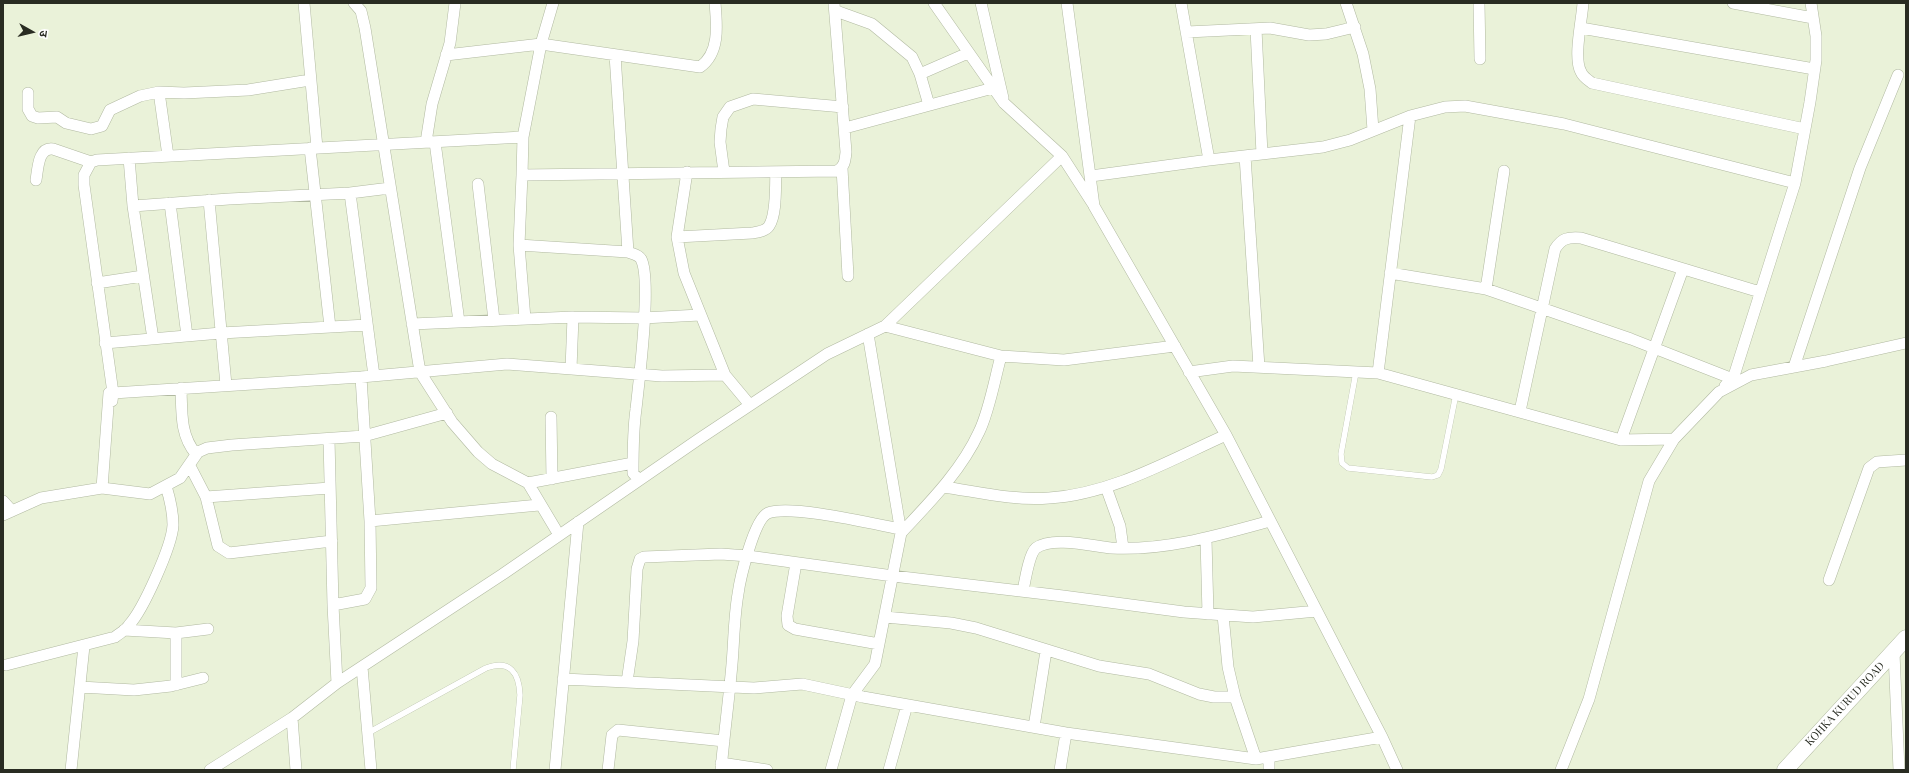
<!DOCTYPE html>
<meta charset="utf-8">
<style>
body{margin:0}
#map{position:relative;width:1909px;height:773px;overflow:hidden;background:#eaf2d9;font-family:"Playfair Display","Noto Sans Devanagari",serif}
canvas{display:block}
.frame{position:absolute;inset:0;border:4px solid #292c22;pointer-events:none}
.north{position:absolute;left:12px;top:12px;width:40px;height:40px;-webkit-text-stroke:3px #fff;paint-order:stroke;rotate:98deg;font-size:11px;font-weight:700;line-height:16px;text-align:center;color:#292c22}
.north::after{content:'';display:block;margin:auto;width:14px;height:18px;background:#292c22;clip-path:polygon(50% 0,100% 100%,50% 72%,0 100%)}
</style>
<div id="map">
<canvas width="1909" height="773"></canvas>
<div class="frame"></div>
<div class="north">उ</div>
</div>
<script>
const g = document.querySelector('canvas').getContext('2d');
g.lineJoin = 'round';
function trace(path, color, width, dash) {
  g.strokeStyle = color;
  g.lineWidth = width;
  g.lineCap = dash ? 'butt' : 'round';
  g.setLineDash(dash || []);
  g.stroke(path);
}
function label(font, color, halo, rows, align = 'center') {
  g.font = font + ' "Playfair Display",serif';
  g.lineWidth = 3.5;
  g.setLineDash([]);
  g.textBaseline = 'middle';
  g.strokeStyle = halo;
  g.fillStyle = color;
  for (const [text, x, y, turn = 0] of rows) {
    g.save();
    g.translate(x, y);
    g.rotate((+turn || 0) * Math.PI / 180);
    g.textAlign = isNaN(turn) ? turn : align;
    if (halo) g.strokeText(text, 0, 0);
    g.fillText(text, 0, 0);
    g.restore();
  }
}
const service = new Path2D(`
 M1356,372L1341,454L1342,463L1348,468L1432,477L1438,475L1441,469L1456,394
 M368,733L486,668C510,659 519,673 520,695L513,770`);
const minor = new Path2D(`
 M304,3L317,148
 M354,3L361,11L365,28L420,372L452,422L478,452L492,464L528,483L559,535
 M553,3L541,44L523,137L522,175L837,171C845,166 845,161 846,152L834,3
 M934,3L1004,103L1062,156L1093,204
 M981,3L1003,98
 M1067,3L1094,206L1226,435L1382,737L1397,770
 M1181,3L1209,160
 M1346,3L1363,54L1370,89L1373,130
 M1479,3L1480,59
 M1583,3C1582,20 1573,58 1581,72C1583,77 1588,80 1592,83L1805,129
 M1733,3L1813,18
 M836,11L872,24L912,57L920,74L929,105
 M1581,28L1814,69
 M1256,29L1262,154
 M1187,32L1270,28L1309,35L1326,34L1355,27
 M446,55L541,44L700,67C720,53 717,25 715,3
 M615,55L628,252
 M920,74L968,53
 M159,92L168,156
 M28,93V109L32,116L38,118L57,117L66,123L91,129L102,126L110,110L140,96L159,92L184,93L248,90L310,80
 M845,128L993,88
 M426,142L432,104L450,43L455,3
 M435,142L459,322
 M310,148L330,327
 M1245,156L1259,367
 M129,158L133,206L153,339
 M842,168L848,276
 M687,172L677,237L684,273L725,375L750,405
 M724,172L720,142L721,129L723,117L730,107L753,99L843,107
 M522,175L519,245L525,319
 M1091,176L1209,160L1323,147L1350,140L1410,116L1445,107L1465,106L1564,124L1795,183
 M36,180C38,169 38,147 53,149L91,162
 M478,184L494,320
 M350,193L374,376
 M209,200L226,385
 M170,203L187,336
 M133,206L229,199L350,193L390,188
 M677,237L752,233C758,232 766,231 769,226C777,214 775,186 776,172
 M519,245L628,252C632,254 638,254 641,259C652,279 639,381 636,409C633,430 633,451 633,473L639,480
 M1390,273L1486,289L1631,339L1733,379
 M97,283L143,276
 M1486,289L1504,171
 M412,324L573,317L643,318L700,315
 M885,326L1001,356L1064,360L1175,346
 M105,343L221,333L367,325
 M1794,367L1860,168L1898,75
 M571,369L573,317
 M1189,372L1233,366L1378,373L1621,440L1674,439
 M1378,373L1410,116
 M1725,386L1733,379L1795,183L1810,102L1816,60V36L1811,3
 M181,388C182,413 180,435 196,454
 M113,393L361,377L507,364L662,376L725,375
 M112,401L113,393L84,185V175L91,162L97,160L523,137
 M1520,411L1555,249C1562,238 1568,237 1581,238L1760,292
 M551,417L552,479
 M329,439L333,605L337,683
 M1621,440L1683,269
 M190,466L206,497L218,546L229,553L332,541
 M528,483L633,463
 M944,487C978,492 1015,501 1049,498C1112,494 1170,460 1226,435
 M1106,487L1120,526L1123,548
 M102,488L150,494L180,478L198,452L207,448L232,445L364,436L447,413
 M206,497L330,488
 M3,501L12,511
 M3,515L41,498L102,488L109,393
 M370,521L539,505
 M901,533C930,502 961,471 979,432C989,412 995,378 1001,356
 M1206,539L1208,614
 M796,563L787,616L788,625L795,629L879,644
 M1829,580L1869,468L1877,462L1906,460
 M1023,591C1025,581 1029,554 1036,548C1052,536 1092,546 1111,548C1165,551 1219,535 1270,521
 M333,605L365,599L371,588L370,521L361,377
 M1223,615L1228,667L1235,697L1256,759
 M885,617L951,623L976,628L1099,666L1149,674L1199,694L1214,697H1235
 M124,630L176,633L208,629
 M176,633V685
 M1894,653L1899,770
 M6,665L115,637C120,633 126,630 129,625C143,610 172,546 173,525C173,512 170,499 166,486
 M362,667L371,770
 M563,679L754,688L802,684L863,697L1066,733L1256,759L1382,737
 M627,682L633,641L637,569L640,559L644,557L721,554L748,556L893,576L1063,596L1184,612L1253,617L1317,611
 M80,687L134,690L171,686L203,678
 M292,718L296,770
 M1034,727L1046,651
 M1269,757V770
 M721,763L767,770
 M71,770L84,646
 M210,770L292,718L337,683L503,574L699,439L827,354L885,326L1062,156
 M555,770L578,522
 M608,770L612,735L618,730L724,741
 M721,770C724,735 729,699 732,664C734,641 734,617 738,594C740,579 754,519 768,513C790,504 874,524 900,529
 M831,770L852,695L875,664L901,533L868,334
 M889,770L907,705
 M1060,770L1066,733
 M1561,770L1589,699L1649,481L1674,439L1719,392L1751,375L1826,361L1906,343`);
const secondary = new Path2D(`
 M1785,770L1906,638`);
const streetNames = [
 ["KOHKA KURUD ROAD",1845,704,-47]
];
trace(service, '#b1b9a1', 6);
trace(minor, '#b1b9a1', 12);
trace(secondary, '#b1b9a1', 17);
trace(service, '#fff', 5.5);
trace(minor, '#fff', 11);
trace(secondary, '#fff', 16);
label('11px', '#292c22', '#fff', streetNames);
</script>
